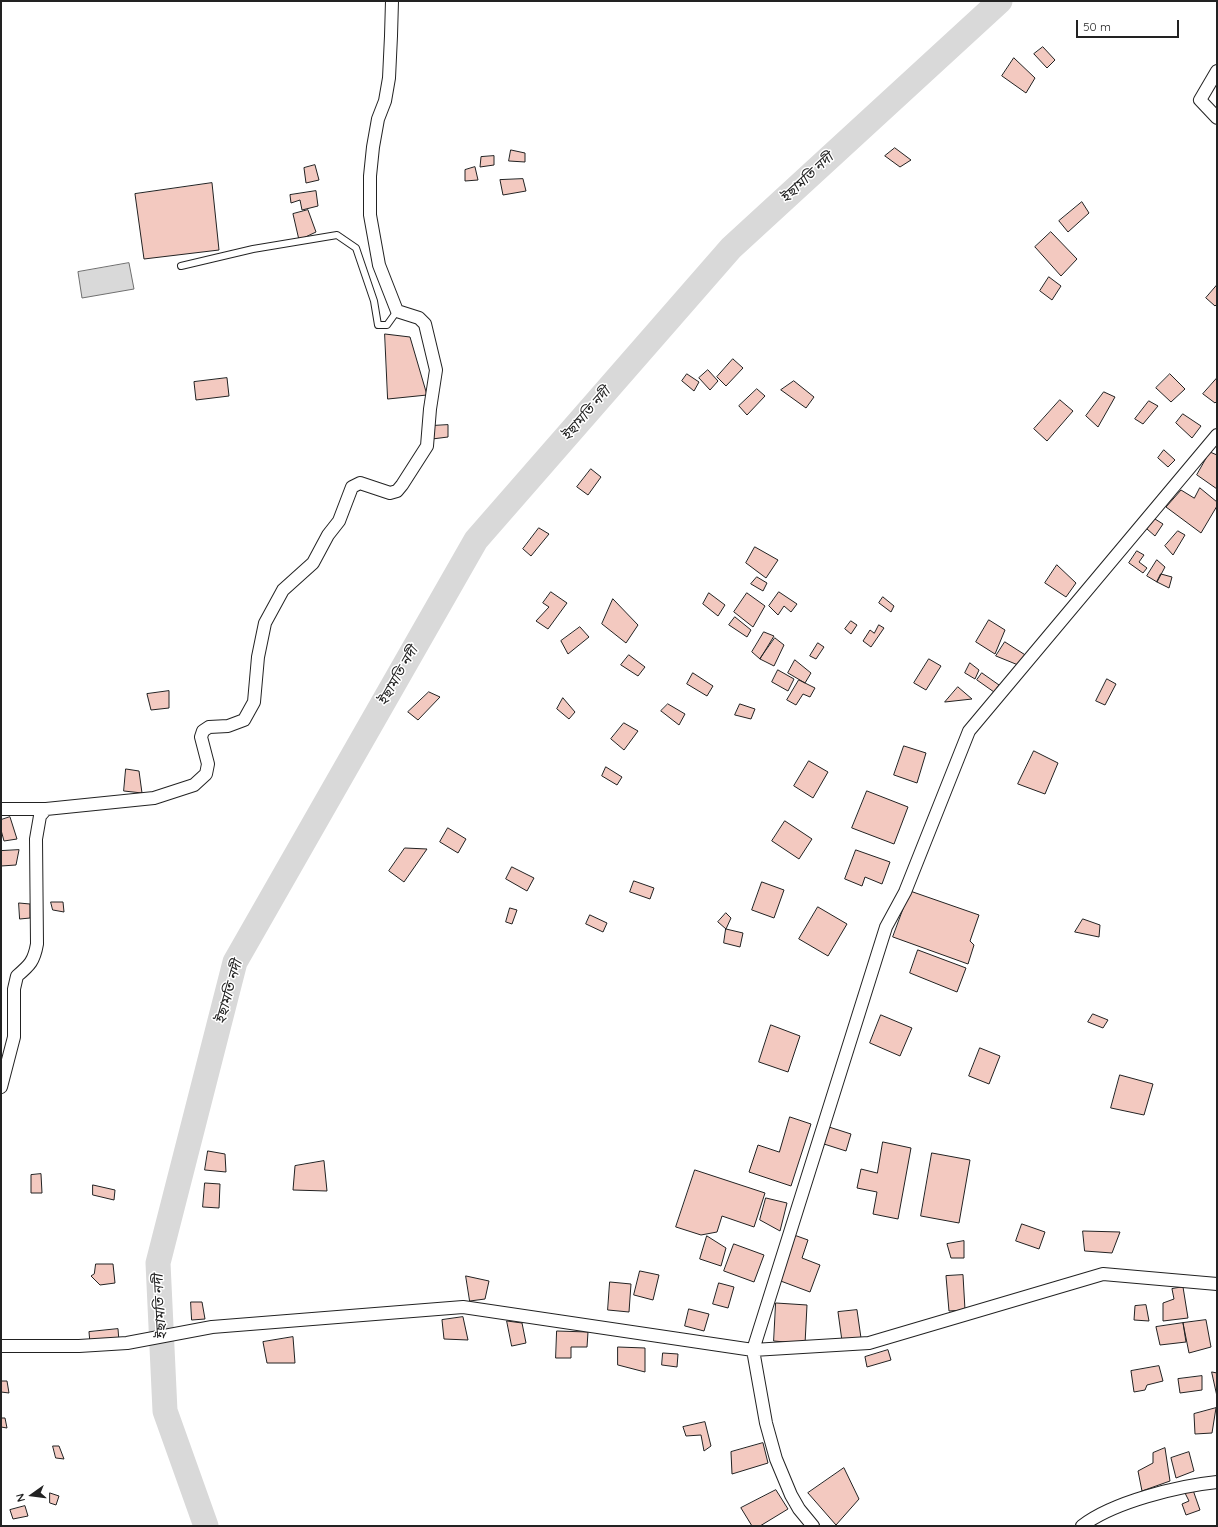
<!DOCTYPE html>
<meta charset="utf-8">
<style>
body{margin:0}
#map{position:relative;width:1218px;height:1527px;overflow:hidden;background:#fff;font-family:Quicksand,sans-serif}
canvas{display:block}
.frame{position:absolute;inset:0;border:2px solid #222;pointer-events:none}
.north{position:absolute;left:12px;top:1475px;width:40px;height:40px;-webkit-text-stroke:3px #fff;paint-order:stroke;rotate:256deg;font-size:11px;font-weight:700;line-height:16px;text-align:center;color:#222}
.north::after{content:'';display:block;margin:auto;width:14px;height:18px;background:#222;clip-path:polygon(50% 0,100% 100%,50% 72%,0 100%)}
.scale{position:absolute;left:1076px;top:20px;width:103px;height:18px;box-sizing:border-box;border:2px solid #222;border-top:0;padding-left:5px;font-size:12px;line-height:14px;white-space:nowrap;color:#222;-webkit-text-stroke:3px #fff;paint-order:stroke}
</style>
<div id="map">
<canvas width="1218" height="1527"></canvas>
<div class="frame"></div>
<div class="north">N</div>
<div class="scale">50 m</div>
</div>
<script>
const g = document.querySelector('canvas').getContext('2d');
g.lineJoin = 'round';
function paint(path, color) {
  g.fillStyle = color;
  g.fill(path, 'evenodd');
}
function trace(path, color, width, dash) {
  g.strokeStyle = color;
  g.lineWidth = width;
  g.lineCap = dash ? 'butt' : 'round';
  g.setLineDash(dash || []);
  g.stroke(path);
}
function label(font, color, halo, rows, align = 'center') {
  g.font = font + ' Quicksand,"Noto Sans Bengali",sans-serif';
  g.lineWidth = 3;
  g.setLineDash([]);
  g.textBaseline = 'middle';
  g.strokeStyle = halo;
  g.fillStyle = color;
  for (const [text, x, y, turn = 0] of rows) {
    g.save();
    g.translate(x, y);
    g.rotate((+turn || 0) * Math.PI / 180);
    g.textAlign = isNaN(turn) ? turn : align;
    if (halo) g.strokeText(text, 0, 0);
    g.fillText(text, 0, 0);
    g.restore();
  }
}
const water = new Path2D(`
 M129,263L134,289L82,298L78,272Z`);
const river = new Path2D(`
 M206,1526L165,1411L158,1263L235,962L476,540L731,248L1000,1`);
const building = new Path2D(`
 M1043,47L1055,60L1047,68L1034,54Z
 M1014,58L1035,78L1026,93L1002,76Z
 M895,148L911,160L900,167L885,156Z
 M511,150L525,153V162L509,161Z
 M494,156V165L480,167L481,157Z
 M315,165L319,180L306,183L304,168Z
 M475,167L478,180L465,181V170Z
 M523,179L526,191L503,195L500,180Z
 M212,183L219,250L144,259L135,194Z
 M316,191L318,206L302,210L300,200L291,203L290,195Z
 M1082,202L1089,213L1068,232L1059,221Z
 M308,210L316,232L299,240L293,214Z
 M1051,232L1077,259L1061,276L1035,247Z
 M1049,277L1061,286L1052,300L1040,291Z
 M1217,285V304L1215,306L1206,298Z
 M385,334L410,337L427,395L388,399Z
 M733,359L743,368L726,386L717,377Z
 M708,370L718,381L710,390L699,378Z
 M687,374L699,382L694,391L682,381Z
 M1170,374L1185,389L1171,402L1156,388Z
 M227,378L229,396L196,400L194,382Z
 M1217,378V401L1215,403L1203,394Z
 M794,381L814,397L806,408L781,390Z
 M757,389L765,396L747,415L739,406Z
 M1104,392L1115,397L1098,427L1086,416Z
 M1060,400L1073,411L1047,441L1034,429Z
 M1149,401L1158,406L1143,424L1135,419Z
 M1183,414L1201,426L1192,438L1176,423Z
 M448,425V437L432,439L431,426Z
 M1164,450L1175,460L1168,467L1158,458Z
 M1210,452L1217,455V489L1197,475Z
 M591,469L601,477L588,495L577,487Z
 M1200,488L1217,502V506L1201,533L1166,507L1181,490L1194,498Z
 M1155,519L1163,524L1155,536L1147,529Z
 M539,528L549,534L531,556L523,549Z
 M1178,531L1185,535L1173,555L1165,546Z
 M755,547L778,560L766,578L746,563Z
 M1137,551L1144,555L1139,562L1147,568L1143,573L1129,563Z
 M1157,560L1165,567L1157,582L1147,576Z
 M1057,565L1076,583L1066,597L1045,583Z
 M1161,574L1172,577L1169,588L1157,582Z
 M757,577L767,583L763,591L751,584Z
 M551,592L567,603L548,629L536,621L549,607L543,603Z
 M779,592L797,604L791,612L784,606L778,615L769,606Z
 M709,593L725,605L718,616L703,604Z
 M747,593L765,606L753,627L734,612Z
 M883,597L894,606L891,612L879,603Z
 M613,599L638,625L626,643L602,624Z
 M735,617L751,630L747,637L729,625Z
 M989,620L1005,630L995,654L976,642Z
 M851,621L857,625L851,634L845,629Z
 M879,625L884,628L871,647L863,641L870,630L874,633Z
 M580,627L589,637L568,654L561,641Z
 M764,632L774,636L760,659L752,652Z
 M775,638L784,645L774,666L760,659Z
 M1005,642L1030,658L1023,667L996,656Z
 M818,643L824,647L816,659L810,656Z
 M629,655L645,667L638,676L621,665Z
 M929,659L941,666L926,690L914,683Z
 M795,660L811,673L805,683L788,673Z
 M970,663L979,670L975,679L965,673Z
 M778,670L794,679L788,691L772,682Z
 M693,673L713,686L707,696L687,684Z
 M982,673L999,685L994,692L977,680Z
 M1107,679L1116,684L1105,705L1096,701Z
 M799,680L815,688L810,697L803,694L796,705L787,700Z
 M958,687L972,699L945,702Z
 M169,691V708L151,710L147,694Z
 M429,692L440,697L418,720L408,712Z
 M563,698L575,712L569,719L557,709Z
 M668,704L685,714L679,725L661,711Z
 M740,704L755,709L751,719L735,715Z
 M624,723L638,731L624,750L611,739Z
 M904,746L926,753L917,783L894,775Z
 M1034,751L1058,763L1045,794L1018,784Z
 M809,761L828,772L813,798L794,786Z
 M606,767L622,777L617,785L602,776Z
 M126,769L139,771L142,793L124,791Z
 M867,791L908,807L894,844L852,828Z
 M10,817L17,839L4,841L1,830V820Z
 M785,821L812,839L799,859L772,841Z
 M448,828L466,839L458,853L440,842Z
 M405,848L427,849L404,882L389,871Z
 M19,850L16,865L1,866V851Z
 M856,850L890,862L882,884L865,877L862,886L845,879Z
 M512,867L534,878L527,891L506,879Z
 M634,881L654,888L650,899L630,892Z
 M762,882L784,890L774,918L752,910Z
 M910,891L979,915L970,941L974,945L968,964L893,937Z
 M51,902H63L64,912L53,910Z
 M19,903L30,904V918L20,919Z
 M818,907L847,924L828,956L799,939Z
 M510,908L517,910L512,924L506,922Z
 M726,913L731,918L726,929L718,922Z
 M590,915L607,923L603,932L586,924Z
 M1083,919L1100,925L1099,937L1075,932Z
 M726,929L743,933L740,947L724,943Z
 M918,950L966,968L957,992L910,973Z
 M1093,1014L1108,1020L1103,1028L1088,1022Z
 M881,1015L912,1028L900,1056L870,1043Z
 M771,1025L800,1036L788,1072L759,1062Z
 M980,1048L1000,1056L989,1084L969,1076Z
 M1120,1075L1153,1084L1144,1115L1111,1108Z
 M790,1117L811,1124L791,1186L749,1172L758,1145L779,1152Z
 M829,1127L851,1134L846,1151L824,1144Z
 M883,1142L911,1148L898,1219L873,1214L877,1192L857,1188L861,1169L877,1173Z
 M208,1151L225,1154L226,1172L205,1170Z
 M932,1153L970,1160L959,1223L921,1216Z
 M324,1161L327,1191L293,1190L295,1166Z
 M695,1170L765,1193L754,1227L722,1216L717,1232L701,1235L676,1227Z
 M41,1174L42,1193H31V1175Z
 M205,1183L220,1184L219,1208L203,1207Z
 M93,1185L115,1190L114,1200L93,1195Z
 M766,1198L787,1203L780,1231L760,1220Z
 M1022,1224L1045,1232L1039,1249L1016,1241Z
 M1083,1231L1120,1232L1112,1253L1085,1251Z
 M794,1235L808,1240L802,1258L820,1265L810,1292L778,1280Z
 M707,1236L726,1248L721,1266L700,1259Z
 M964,1241V1258H951L947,1244Z
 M734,1244L764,1255L754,1282L724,1271Z
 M96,1264H113L115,1283L100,1285L91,1276L94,1274Z
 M640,1271L659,1275L653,1300L634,1295Z
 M963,1275L965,1310L949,1311L946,1276Z
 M466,1276L489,1281L485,1299L470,1301Z
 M610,1282L631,1284L629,1312L608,1310Z
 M719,1283L734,1287L728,1308L713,1304Z
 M1183,1287L1188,1318L1163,1321V1303L1174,1299L1172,1289Z
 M191,1302H202L205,1319L192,1320Z
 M776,1303L807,1305L805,1344L774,1341Z
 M1146,1305L1149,1321L1134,1320L1135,1306Z
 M689,1309L709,1314L704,1331L685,1326Z
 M857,1310L861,1338L842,1341L838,1312Z
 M463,1317L468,1340L444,1339L442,1320Z
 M1206,1320L1211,1347L1189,1353L1183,1323Z
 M507,1321L522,1323L526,1343L512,1346Z
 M1183,1323L1186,1342L1160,1345L1156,1327Z
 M118,1329L119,1341L90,1343L89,1332Z
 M557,1331L588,1332L587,1347H571V1358H556Z
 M293,1337L295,1363H267L263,1342Z
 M618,1347L645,1348V1372L618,1365Z
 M888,1350L891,1360L867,1367L865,1357Z
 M663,1353L678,1354L677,1367L662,1365Z
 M1159,1366L1163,1381L1147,1385L1145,1390L1134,1392L1131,1371Z
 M1212,1372L1217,1373V1396Z
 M1202,1376V1390L1180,1393L1178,1379Z
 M1,1381H7L9,1393L1,1392Z
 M1216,1408L1212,1433L1195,1434L1194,1414Z
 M1,1418H5L7,1428L1,1427Z
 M705,1422L711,1446L704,1451L701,1435L686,1436L683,1427Z
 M763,1443L768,1463L732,1474L731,1452Z
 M53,1446H59L64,1459L56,1458Z
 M1165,1448L1170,1481L1142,1491L1138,1471L1153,1463V1453Z
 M1189,1452L1194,1471L1176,1478L1171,1458Z
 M844,1468L859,1499L836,1525L808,1493Z
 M776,1490L788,1509L760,1526H752L741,1508Z
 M1193,1490L1200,1510L1186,1515L1182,1504L1189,1501L1185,1493Z
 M50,1493L59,1496L56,1505L50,1503Z
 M25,1506L28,1516L13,1519L10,1510Z`);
const lane = new Path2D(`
 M181,266L253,249L337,235L356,248L374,301L378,325H387L397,311`);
const street = new Path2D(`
 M1217,71L1200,100L1217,118
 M1,809H46
 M1,1087L14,1037V989L17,976C30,965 34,961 37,944L36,839L40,816L46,809L154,798L194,785L206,774L208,764L201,737L203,731L209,727L228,726L244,720L254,702L258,657L265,623L283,590L313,563L328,535L339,521L352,487L360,483L390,493L397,491L402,485L427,446L430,409L436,370L425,324L419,318L397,311L379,265L370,215V176L373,147L378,119L385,101L389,78L391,36L392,1
 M1,1346H79L127,1343L212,1327L463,1307L753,1350L869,1343L1103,1274L1217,1284
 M813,1526L799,1509L791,1495L776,1459L766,1423L753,1350L886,927L905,892L969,731L1217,435
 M1082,1526C1113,1502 1178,1486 1217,1482`);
const waterNames = [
 ["ইছামতি নদী",807,178,-43],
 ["ইছামতি নদী",586,414,-49],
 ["ইছামতি নদী",398,676,-60],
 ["ইছামতি নদী",229,992,-74],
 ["ইছামতি নদী",160,1307,-93]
];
paint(water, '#d9d9d9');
trace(water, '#6f6f6f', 1);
trace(river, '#d9d9d9', 25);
paint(building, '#f3c9c0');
trace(building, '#222', 1);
trace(lane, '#222', 8);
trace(street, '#222', 14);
trace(lane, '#fff', 6);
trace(street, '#fff', 12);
label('italic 14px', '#222', '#fff', waterNames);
</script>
